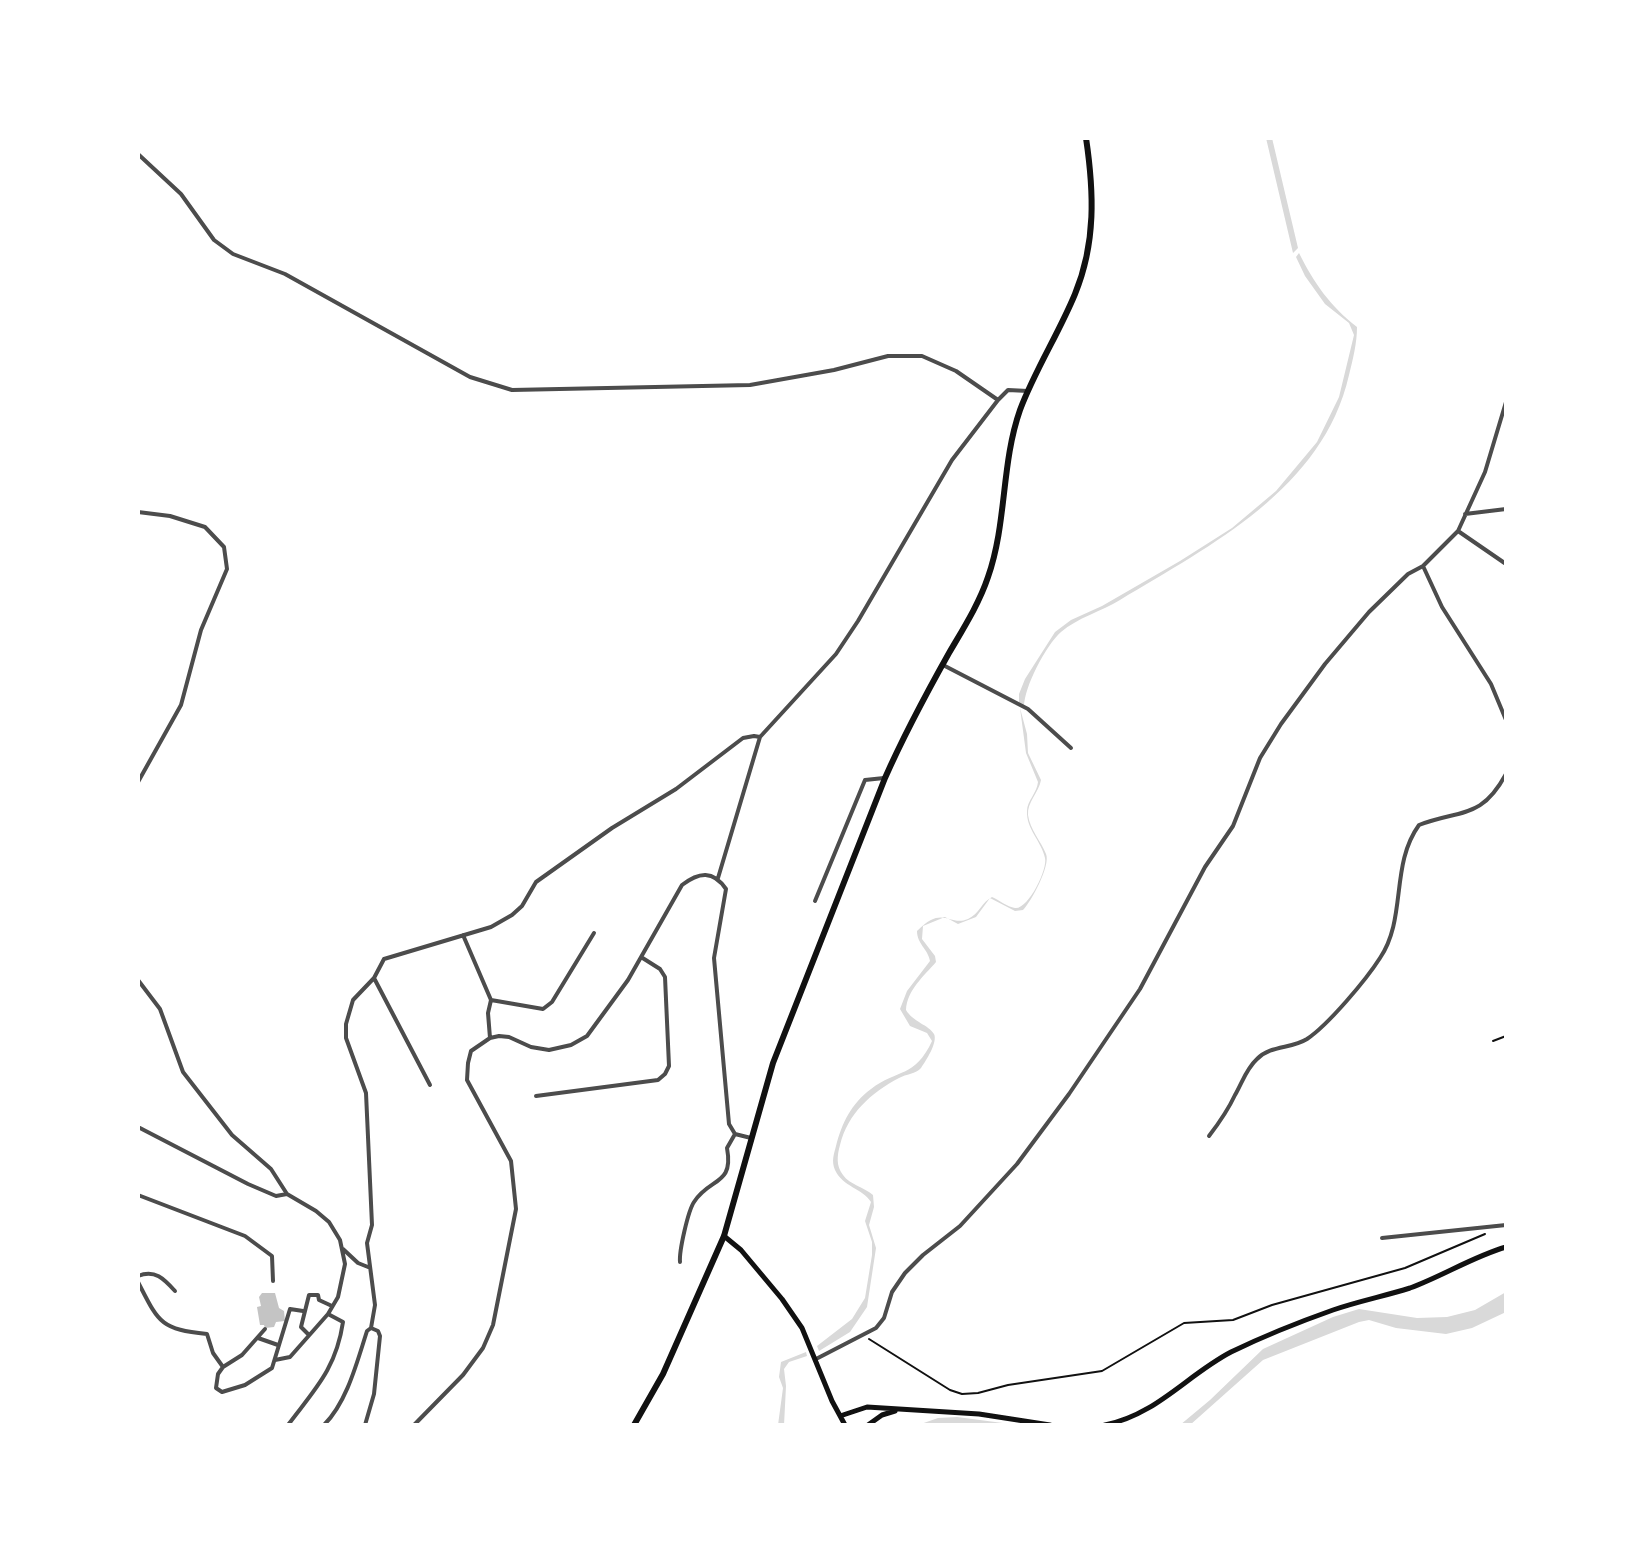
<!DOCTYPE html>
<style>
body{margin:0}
#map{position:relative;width:1644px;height:1563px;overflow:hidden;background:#fff;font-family:Rubik,sans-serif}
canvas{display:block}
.frame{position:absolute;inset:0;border:140px solid #fff;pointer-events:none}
</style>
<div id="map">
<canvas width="1644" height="1563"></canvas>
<div class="frame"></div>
</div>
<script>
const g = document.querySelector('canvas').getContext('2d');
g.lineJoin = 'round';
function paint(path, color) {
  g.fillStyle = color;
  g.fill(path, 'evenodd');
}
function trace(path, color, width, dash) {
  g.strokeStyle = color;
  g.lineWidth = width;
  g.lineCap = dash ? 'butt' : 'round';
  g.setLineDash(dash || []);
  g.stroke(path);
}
const water = new Path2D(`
 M1266,138H1272L1298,248L1293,253Z
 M1299,253C1314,283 1330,306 1357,327C1357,343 1353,359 1349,375C1323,489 1211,545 1120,600C1102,611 1077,618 1061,632C1046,645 1024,687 1024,707L1019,704V694L1025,679L1055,632L1071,620L1102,606L1180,561L1232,528L1276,491L1317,442L1339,397L1354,335L1349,323L1325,304L1305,276L1296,257Z
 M1020,708L1027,734L1028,753L1041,780C1039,792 1027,802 1028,815C1030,830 1041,841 1046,854C1051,865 1031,902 1023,910L1015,911L990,898L976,917L958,924L945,917L923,926L922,939L935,956L936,962C924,976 907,990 906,1010C913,1022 929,1025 934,1034C938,1042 926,1061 921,1068C916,1074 906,1074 899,1078C871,1093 848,1113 840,1145C837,1156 836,1166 843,1175C850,1185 864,1187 873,1195L874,1207L869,1225L876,1248L867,1307L850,1332L819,1351L817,1346L852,1319L865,1298L872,1255V1242L865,1221L871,1202C862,1188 843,1187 835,1170C831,1161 834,1154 836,1146C842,1123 851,1104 871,1089C897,1069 915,1078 932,1041L927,1033L910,1026L900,1009L907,991L930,961C928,949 917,944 917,931C943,904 949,927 968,919C979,914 982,902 992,897C999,900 1007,907 1015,908C1028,910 1048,869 1045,858C1042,842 1026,829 1027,811C1027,801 1037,793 1038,782L1026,753Z
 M1506,1292V1312L1472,1328L1446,1334L1396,1328L1369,1320L1359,1322L1263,1360L1190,1425H1180L1210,1400L1263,1349L1333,1317L1359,1309L1417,1318L1447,1317L1475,1310Z
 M806,1352L807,1356L789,1362L784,1369L786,1386L784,1425H778L783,1388L779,1377L781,1362Z
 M957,1417L1018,1425H918L938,1418Z`);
const building = new Path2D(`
 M262,1293H275L279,1308L284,1311L285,1321L276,1322L274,1327L265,1328L264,1325H260L257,1307L261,1306L259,1297Z`);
const path = new Path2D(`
 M1493,1041L1506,1036
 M869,1339L950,1390L962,1394L978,1393L1008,1385L1102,1371L1184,1323L1233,1320L1272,1305L1405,1268L1485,1234`);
const minor = new Path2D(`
 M138,154L181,194L214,240L233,254L285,274L470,377L512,390L750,385L834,370L888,356H922L956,371L998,400
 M1506,402L1485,472L1458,531L1423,566L1442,607L1491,684L1506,720
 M138,512L170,516L205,527L224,547L227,569L201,630L181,705L138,782
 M1465,514L1506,509
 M1458,531L1506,564
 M943,665L1028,709L1071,748
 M718,878L760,737L836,654L858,621L952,460L998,400L1008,390L1028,391
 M815,901L865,780L884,778
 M463,935L491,1000L488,1013L490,1038
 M374,978L430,1085
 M138,980L160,1009L183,1072L232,1135L271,1169L287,1194L316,1211L329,1222L340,1240L345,1264L338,1297L328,1314L290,1357L275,1360
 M491,1000L543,1009L552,1002L594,933
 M536,1096L658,1080L665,1074L669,1066L665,977L660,969L641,957
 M138,1127L248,1184L276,1196L287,1194
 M1209,1136C1219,1123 1228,1110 1235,1095C1242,1083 1246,1069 1257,1059C1271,1045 1291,1049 1307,1039C1328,1025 1366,980 1380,958C1407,918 1390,865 1419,825C1461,809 1481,820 1506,774
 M138,1195L245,1236L272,1256L273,1281
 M1382,1238L1506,1225
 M343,1249L358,1263L368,1267
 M680,1262C679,1251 688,1211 694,1202C710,1177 734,1186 727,1148L735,1134
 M138,1276C155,1269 164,1279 175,1291
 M138,1282C159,1323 160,1329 207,1334L213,1353L223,1367L218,1374L216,1388L222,1392L245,1385L272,1368L290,1309L303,1311
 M309,1335L301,1327L309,1295H318L319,1300L332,1306
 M258,1338L278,1345
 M816,1359L876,1328L884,1318L892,1292L905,1273L923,1255L960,1226L1017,1164L1069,1094L1140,989L1205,867L1233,826L1260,758L1281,724L1325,664L1369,612L1408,574L1423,566
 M223,1367L242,1355L265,1329
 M288,1425C315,1389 336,1369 343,1322L328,1314
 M324,1425C347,1402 357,1362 367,1331L371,1328L375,1305L367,1243L372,1225L366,1093L346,1038V1024L353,1000L374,978L384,959L491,927L512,915L522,906L536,882L612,828L676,789L743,738L754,736L760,737
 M365,1425L374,1394L380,1336L378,1331L371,1328
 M414,1425L463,1375L483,1348L493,1325L516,1209L511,1161L467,1080L468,1063L471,1051L490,1038L499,1036L509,1037L531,1047L549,1050L571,1045L587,1036L628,980L682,885C699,872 713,870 726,889L714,958L729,1124L735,1134L751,1138`);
const secondary = new Path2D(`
 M724,1236L741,1250L782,1299L802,1328L832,1401L845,1425
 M840,1416L867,1407L979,1414L1050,1425
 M868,1425L882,1415L895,1411
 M1105,1425C1156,1415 1187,1375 1231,1352C1264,1336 1299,1322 1333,1310C1359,1301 1385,1296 1410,1288C1443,1276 1472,1257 1506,1247`);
const primary = new Path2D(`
 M634,1425L663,1374L724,1236L773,1063L885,778C904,735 926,694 949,653C963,629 979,604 988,577C1007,523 1001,464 1020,410C1035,370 1059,333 1075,294C1096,243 1094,192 1086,138`);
paint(water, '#d9d9d9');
paint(building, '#c4c4c4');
trace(path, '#111', 2);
trace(minor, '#4c4c4c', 4);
trace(secondary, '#111', 5);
trace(primary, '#111', 6);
</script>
